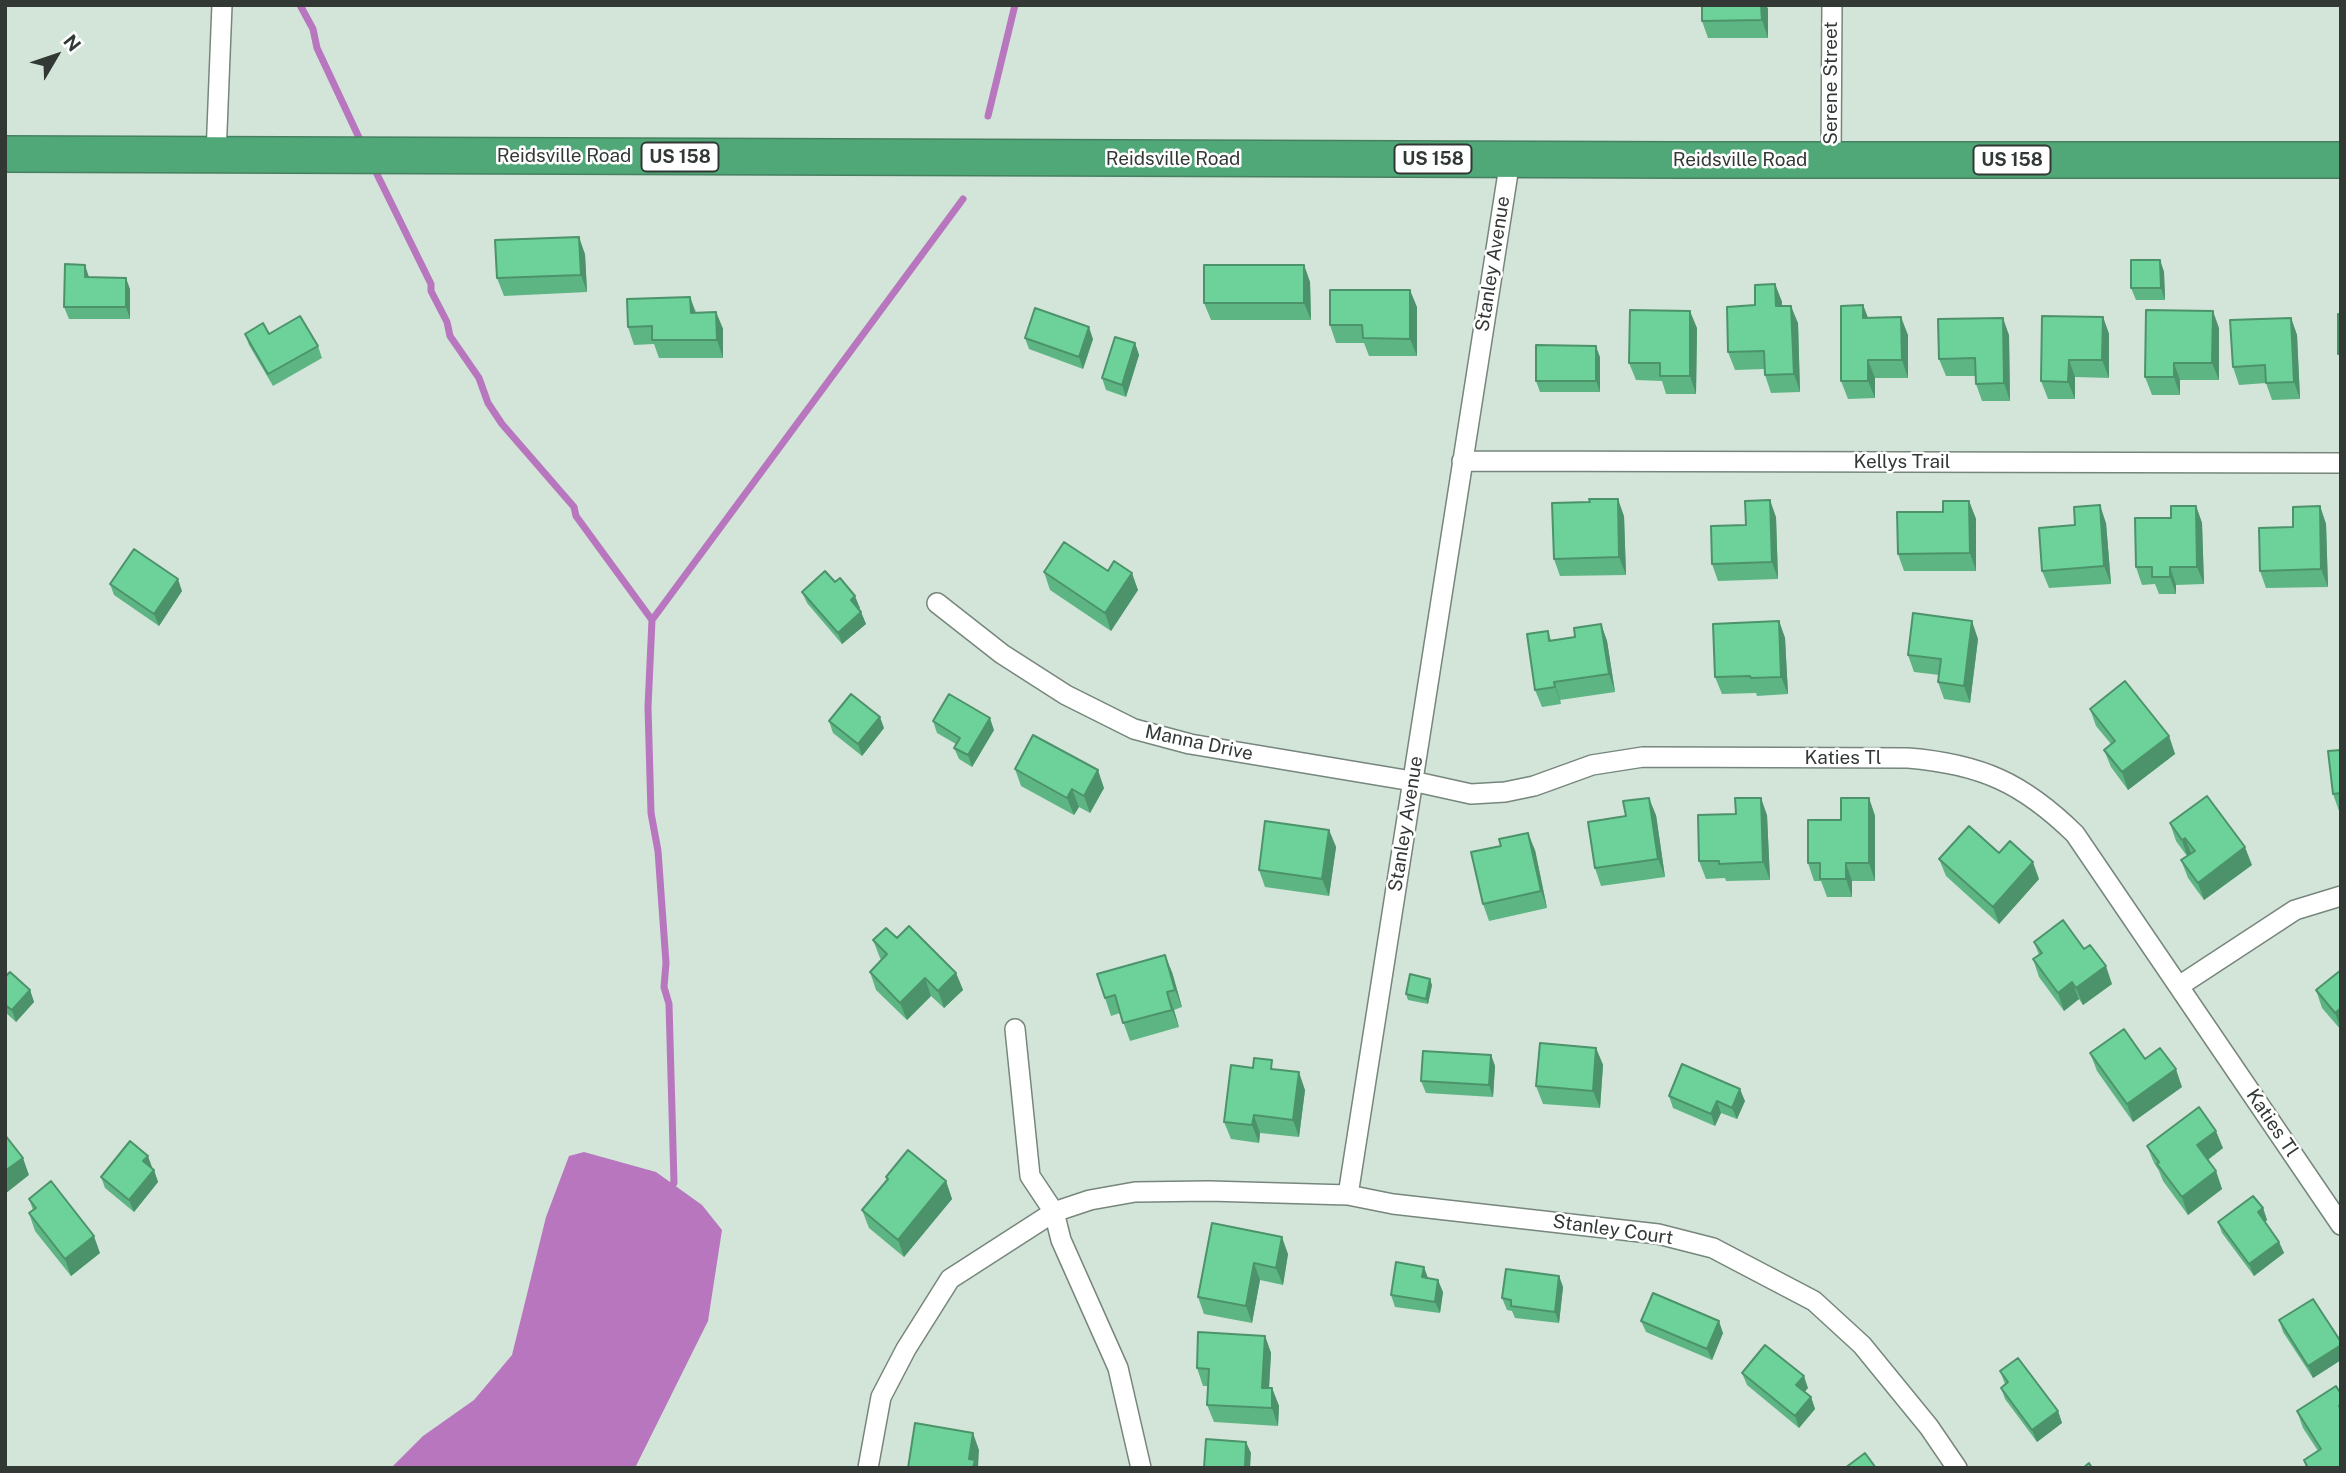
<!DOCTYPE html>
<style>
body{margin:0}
#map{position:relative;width:2346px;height:1473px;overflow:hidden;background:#d3e5d9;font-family:"Public Sans",sans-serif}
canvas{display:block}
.frame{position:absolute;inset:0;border:7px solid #323935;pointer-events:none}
.north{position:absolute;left:21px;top:21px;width:70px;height:70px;-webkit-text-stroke:5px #fff;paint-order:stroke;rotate:51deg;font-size:19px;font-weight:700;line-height:28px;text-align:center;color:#323935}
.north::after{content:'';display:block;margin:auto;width:24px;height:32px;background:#323935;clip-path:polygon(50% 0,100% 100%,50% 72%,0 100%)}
</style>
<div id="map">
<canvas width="2346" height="1473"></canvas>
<div class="frame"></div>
<div class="north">N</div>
</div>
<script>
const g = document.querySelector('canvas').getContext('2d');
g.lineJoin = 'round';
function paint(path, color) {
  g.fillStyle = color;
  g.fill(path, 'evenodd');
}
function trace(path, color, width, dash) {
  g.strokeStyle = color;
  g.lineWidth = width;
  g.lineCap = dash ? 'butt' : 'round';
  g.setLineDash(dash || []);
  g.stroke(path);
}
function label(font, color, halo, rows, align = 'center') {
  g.font = font + ' "Public Sans",sans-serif';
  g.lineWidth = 5;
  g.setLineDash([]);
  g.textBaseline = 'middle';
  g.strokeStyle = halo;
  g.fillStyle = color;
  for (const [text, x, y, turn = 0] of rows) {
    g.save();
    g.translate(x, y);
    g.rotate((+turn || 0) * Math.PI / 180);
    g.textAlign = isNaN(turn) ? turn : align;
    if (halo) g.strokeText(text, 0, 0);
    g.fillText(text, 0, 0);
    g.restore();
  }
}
const water = new Path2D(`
 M584,1152L656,1172L702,1205L722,1230L708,1321L635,1468H391L423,1436L474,1400L512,1355L546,1217L569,1156Z`);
const stream = new Path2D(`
 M300,5L313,29L317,48L362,144
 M988,116L1015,5
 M372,164L431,284V291L447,322L450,336L479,378L488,403L502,424L574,507L576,516L652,620
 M666,1190L674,1183L669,1004L664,987L666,963L658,851L651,813L648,707L652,620L963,199`);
const street = new Path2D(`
 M216,155L222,5
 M1831,160L1832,5
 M1462,461L2341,463
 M937,603L1002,654L1066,695L1134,729L1190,744L1412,781L1471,794L1505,792L1534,786L1592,765L1643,757L1908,758C1981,764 2023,783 2075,834L2341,1225
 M2179,986L2295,910L2341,896
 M1015,1029L1030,1176L1054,1212L1061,1240L1118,1368L1141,1468
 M1348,1195L1510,160
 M868,1468L881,1397L906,1349L950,1279L1054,1212L1090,1200L1135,1192L1209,1191L1348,1195L1393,1204L1658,1234L1713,1248L1814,1301L1862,1345L1929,1427L1957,1468`);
const highway = new Path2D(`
 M5,154L1683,160H2341`);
const wall = new Path2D(`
 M1702,5H1766L1768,9V38H1708L1702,21Z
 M585,254L587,292L504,296L497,278Z
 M2160,260L2164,272L2165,300H2136L2131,288Z
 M1304,265L1310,282L1311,320H1211L1204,303Z
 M89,277L130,289V319H69L64,307Z
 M1775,284L1782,302V306L1798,323L1800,392L1771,393L1765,375V369L1735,370L1728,352L1755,305Z
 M690,297L696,312H716L723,329V358H659L654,344L634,345L628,327Z
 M1863,305L1868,318L1908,335V378H1875V398L1848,399L1841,381Z
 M1417,307V356H1369L1364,343H1336L1330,325Z
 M2103,317L2109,334V378L2075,377V399H2048L2041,381Z
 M2291,318L2297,335L2300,399L2272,400L2266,383L2239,385L2233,367Z
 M1697,328L1696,394H1666L1662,381L1636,380L1629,363Z
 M2219,328V380H2180V395H2152L2145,377Z
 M245,334L318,346L322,358L273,386L249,345Z
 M2009,335L2010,401H1982L1976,384V376H1946L1939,359Z
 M1025,338L1093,339L1083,369L1029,349Z
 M1135,343L1139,355L1126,397L1106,390L1102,378Z
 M1600,357V392H1540L1536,381Z
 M1969,501L1976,519V571H1904L1898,554L1943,512Z
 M2196,506L2202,523L2204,584L2176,585V594H2159L2155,584L2142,585L2136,567L2171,518Z
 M2320,506L2326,524L2328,587L2266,588L2260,571L2293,527Z
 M1624,516L1626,575L1560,576L1554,559Z
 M1776,517L1778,579L1718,581L1712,564L1746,525Z
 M2106,523L2111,584L2049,588L2042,571Z
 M1108,571L1138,590L1111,631L1050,590L1044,572Z
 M835,582L860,608L859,609L861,612L866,624L842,644L807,603L802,592Z
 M110,584L182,591L159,626L114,595Z
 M1779,621L1785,638L1788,694L1757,696L1756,693L1722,694L1715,677Z
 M1601,624L1607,641L1615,692L1560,700L1561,704L1542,707L1535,690L1548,631L1551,640L1575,637Z
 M1978,639L1970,703L1944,699L1938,682L1939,675L1914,672L1908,655Z
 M2090,709L2169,736L2175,754L2128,790L2111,767L2104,750L2111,744L2096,726Z
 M829,721L884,728L862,756L833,733Z
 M933,721L994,730L972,767L959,759L954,748L956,744L937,733Z
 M2341,750V811H2339L2333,794Z
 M1015,769L1104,788L1090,813L1079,807L1074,815L1021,786Z
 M1869,798L1875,816V881H1852V897H1827L1821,881H1814L1808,863L1841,820Z
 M1656,815L1665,877L1601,886L1595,868Z
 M1767,815L1770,880L1726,881L1725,878L1706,879L1699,861Z
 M2170,823L2252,865L2204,900L2188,878L2181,860L2187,856L2176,841Z
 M1329,830L1336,847L1329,896L1265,887L1259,870Z
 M1501,846L1535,850L1547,908L1489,921L1483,904Z
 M1999,853L2039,879L1999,924L1946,876L1939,859Z
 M897,938L956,973L963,990L944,1008L931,996L907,1020L876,990L870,972L882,960L880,958L873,940Z
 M2034,942L2084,949L2112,984L2083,1005L2079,999L2064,1011L2039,977L2033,959L2039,955Z
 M2341,970V1030L2322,1008L2316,990Z
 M1172,972L1182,1007L1174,1010L1179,1027L1130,1041L1120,1013L1111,1016L1105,998Z
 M5,977L30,990L34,1002L16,1022L5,1012Z
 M1432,985L1428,1004L1408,1000L1406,994Z
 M1596,1048L1603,1065L1600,1108L1543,1104L1536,1086Z
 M2090,1053L2145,1059L2182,1087L2133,1122L2097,1071Z
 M1491,1055L1495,1066L1493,1097L1426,1093L1421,1081Z
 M1276,1069L1305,1090L1299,1137L1260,1133L1259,1143L1231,1139L1224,1122Z
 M1669,1096L1745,1101L1737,1119L1721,1113L1715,1126L1673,1108Z
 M2147,1146L2223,1148L2208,1160L2216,1171L2222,1189L2188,1215L2163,1181L2159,1171L2154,1163Z
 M152,1167L151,1168L154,1170L158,1182L134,1212L105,1188L101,1177Z
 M886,1177L946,1181L952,1199L904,1257L869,1228L862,1210L887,1180Z
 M29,1199L100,1253L71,1276L35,1231L29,1213L33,1210Z
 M2263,1208L2267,1220L2265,1222L2279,1242L2284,1253L2254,1276L2222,1233L2218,1222Z
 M1212,1223L1288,1254L1283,1285L1260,1280L1252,1323L1204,1314L1198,1297Z
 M1559,1276L1563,1287L1559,1323L1515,1318L1512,1311L1507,1310L1502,1298Z
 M1428,1278L1443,1292L1440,1313L1395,1307L1391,1295Z
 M2279,1320L2341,1342V1360L2313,1378L2283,1332Z
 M1641,1321L1723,1333L1712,1360L1646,1332Z
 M1265,1336L1271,1353L1269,1388H1272L1279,1406L1278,1426L1214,1422L1207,1405L1208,1386H1203L1197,1368Z
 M2000,1371L2058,1411L2062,1423L2037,1442L2005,1399L2001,1388L2005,1384Z
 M1742,1373L1808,1388L1804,1392L1811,1397L1815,1409L1799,1428L1747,1385Z
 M2297,1411L2341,1468H2306L2304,1460L2318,1451L2303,1428Z`);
const shadedWall = new Path2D(`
 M1761,5H1766L1768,9V38L1762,20Z
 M579,237L585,254L587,292L581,275Z
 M2160,260L2164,272L2165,300L2161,288Z
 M85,265L89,277V289L85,277Z
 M1304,265L1310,282L1311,320L1304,303Z
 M126,278L130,289V319L126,307Z
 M1775,284L1782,302V324L1776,306Z
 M1410,290L1417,307V356L1410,339Z
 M690,297L696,315L691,313Z
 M1863,305L1870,323L1863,318Z
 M1791,306L1798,323L1800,392L1794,374Z
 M1690,311L1697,328L1696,394L1690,376Z
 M2213,311L2219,328V380L2212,363Z
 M716,312L723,329V358L717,340Z
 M1901,317L1908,335V378L1902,360Z
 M2103,317L2109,334V378L2102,360Z
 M2003,318L2009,335L2010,401L2004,383Z
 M2291,318L2297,335L2300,399L2294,382Z
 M1089,327L1093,339L1083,369L1079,357Z
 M1135,343L1139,355L1126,397L1122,385Z
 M1596,346L1600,357V392L1596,381Z
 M1868,360L1875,378V398L1868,381Z
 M2069,360L2075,377V399L2068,382Z
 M2174,363L2180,380V395L2174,377Z
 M1618,499L1624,516L1626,575L1619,557Z
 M1770,500L1776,517L1778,579L1772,562Z
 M1969,501L1976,519V571L1970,553Z
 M2100,505L2106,523L2111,584L2104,566Z
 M2196,506L2202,523L2204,584L2197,567Z
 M2320,506L2326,524L2328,587L2321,569Z
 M2170,567L2176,585V594L2170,577Z
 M1132,573L1138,590L1111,631L1105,613Z
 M178,579L182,591L159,626L154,614Z
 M855,596L860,608L855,612L851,600Z
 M861,612L866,624L842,644L838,633Z
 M1779,621L1785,638L1788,694L1781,677Z
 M1972,621L1978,639L1970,703L1964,686Z
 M1601,624L1607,641L1615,692L1609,674Z
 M1554,682L1560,700L1561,704L1555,687Z
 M880,717L884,728L862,756L858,744Z
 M990,718L994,730L972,767L968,755Z
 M2169,736L2175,754L2128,790L2122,772Z
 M1098,770L1104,788L1090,813L1084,796Z
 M1072,789L1079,807L1074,815L1067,798Z
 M1649,798L1656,815L1665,877L1658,859Z
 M1761,798L1767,815L1770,880L1763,862Z
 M1869,798L1875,816V881L1869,863Z
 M1329,830L1336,847L1329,896L1322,879Z
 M1528,833L1535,850L1547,908L1541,891Z
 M2185,838L2192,855L2188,858L2182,840Z
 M2245,847L2252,865L2204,900L2198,883Z
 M2033,862L2039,879L1999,924L1993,907Z
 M1846,863L1852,881V897L1846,879Z
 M1165,955L1172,972L1182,1007L1175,990Z
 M2106,966L2112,984L2083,1005L2076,988Z
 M956,973L963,990L944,1008L938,991Z
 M925,978L931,996L907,1020L900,1003Z
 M1430,979L1432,985L1428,1004L1426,999Z
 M2072,982L2079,999L2064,1011L2058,993Z
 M30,990L34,1002L16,1022L12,1010Z
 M1167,992L1174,1010L1179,1027L1172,1010Z
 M2341,1008V1029L2335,1013Z
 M1596,1048L1603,1065L1600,1108L1593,1091Z
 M1491,1055L1495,1066L1493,1097L1489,1085Z
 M2176,1069L2182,1087L2133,1122L2127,1104Z
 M1299,1072L1305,1090L1299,1137L1293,1120Z
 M1740,1089L1745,1101L1737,1119L1732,1108Z
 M1717,1101L1721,1113L1715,1126L1711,1114Z
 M1254,1115L1260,1133L1259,1143L1252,1125Z
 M2216,1131L2223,1148L2203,1163L2197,1145Z
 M148,1156L152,1167L147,1173L143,1161Z
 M23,1158L29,1175L5,1194V1171Z
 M154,1170L158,1182L134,1212L129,1200Z
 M2216,1171L2222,1189L2188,1215L2182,1197Z
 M946,1181L952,1199L904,1257L898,1240Z
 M2263,1208L2267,1220L2262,1224L2258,1212Z
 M94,1236L100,1253L71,1276L65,1259Z
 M1282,1237L1288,1254L1283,1285L1276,1268Z
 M2279,1242L2284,1253L2254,1276L2249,1264Z
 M1254,1263L1260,1280L1252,1323L1246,1306Z
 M1424,1267L1428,1278L1422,1277Z
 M1559,1276L1563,1287L1559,1323L1555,1312Z
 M1438,1280L1443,1292L1440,1313L1435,1302Z
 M1719,1321L1723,1333L1712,1360L1707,1349Z
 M1265,1336L1271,1353L1268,1405L1262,1388Z
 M2341,1345V1360L2313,1378L2308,1366Z
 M1804,1376L1808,1388L1800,1397L1796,1385Z
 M1272,1388L1279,1406L1278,1426L1272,1408Z
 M1811,1397L1815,1409L1799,1428L1795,1416Z
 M2058,1411L2062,1423L2037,1442L2032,1430Z
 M973,1433L979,1450L978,1468H973L969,1459Z
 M1246,1442L1251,1453L1250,1468H1245Z`);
const building = new Path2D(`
 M1702,5H1761L1762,20L1702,21Z
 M579,237L581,275L497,278L495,240Z
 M2131,260H2160L2161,288H2131Z
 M65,264L85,265V277L126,278V307H64Z
 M1204,265H1304V303H1204Z
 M1775,284L1776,306H1791L1794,374L1765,375L1764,351L1728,352L1727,307L1755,305V285Z
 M1330,290H1410V339L1363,338L1362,325H1330Z
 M690,297L691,313L716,312L717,340H652V326L628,327L627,299Z
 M1863,305V318L1901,317L1902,360H1868V381H1841V306Z
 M1035,308L1089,327L1079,357L1025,338Z
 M1630,310L1690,311V376H1660V363H1629Z
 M2146,310L2213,311L2212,363H2174V377H2145Z
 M2338,314H2341V354H2338Z
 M300,316L318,346L268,374L245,334L263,323L269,334Z
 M2042,316L2103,317L2102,360H2069L2068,382L2041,381Z
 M2003,318L2004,383L1976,384L1975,358L1939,359L1938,319Z
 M2291,318L2294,382L2266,383L2265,365L2233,367L2230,320Z
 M1115,337L1135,343L1122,385L1102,378Z
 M1536,345L1596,346V381H1536Z
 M1589,499H1618L1619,557L1554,559L1552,503L1590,502Z
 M1770,500L1772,562L1712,564L1711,526L1746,525L1745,501Z
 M1943,501H1969L1970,553L1898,554L1897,512H1943Z
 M2100,505L2104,566L2042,571L2039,528L2075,525L2074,507Z
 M2171,506H2196L2197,567H2170V577H2152V567H2136L2135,518H2171Z
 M2320,506L2321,569L2260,571L2259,528L2293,527V507Z
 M1064,542L1108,571L1114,561L1132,573L1105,613L1044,572Z
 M134,549L178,579L154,614L110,584Z
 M825,571L835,582L840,578L855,596L851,600L861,612L838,633L802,592Z
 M1913,613L1972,621L1964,686L1938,682L1941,659L1908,655Z
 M1779,621L1781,677L1751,678L1750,676L1715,677L1713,624Z
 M1601,624L1609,674L1554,682L1555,687L1535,690L1527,634L1548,631L1549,641L1575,637L1574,628Z
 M2125,681L2169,736L2122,772L2104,750L2115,741L2090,709Z
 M851,694L880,717L858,744L829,721Z
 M949,694L990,718L968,755L954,748L960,738L933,721Z
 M1033,735L1098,770L1084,796L1072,789L1067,798L1015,769Z
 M2341,750V793L2333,794L2328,751Z
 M2207,796L2245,847L2198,883L2181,860L2195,851L2185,838L2182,840L2170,823Z
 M1649,798L1658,859L1595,868L1588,822L1626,816L1623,801Z
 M1735,798H1761L1763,862L1719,864V861H1699L1698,815L1736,814Z
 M1841,798H1869V863H1846V879H1820V863H1808V820H1841Z
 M1265,821L1329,830L1322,879L1259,870Z
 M1969,826L1999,853L2010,841L2033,862L1993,907L1939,859Z
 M1528,833L1541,891L1483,904L1471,852L1501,846L1499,839Z
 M2063,920L2084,949L2090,945L2106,966L2076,988L2072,982L2058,993L2033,959L2042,953L2034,942Z
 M909,926L956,973L938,991L925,978L900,1003L870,972L887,954L873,940L886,928L897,938Z
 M1165,955L1175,990L1167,992L1172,1010L1123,1023L1115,995L1105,998L1097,974Z
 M2341,970V1008L2335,1013L2316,990Z
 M10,972L30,990L12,1010L5,1005V977Z
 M1410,974L1430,979L1426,999L1406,994Z
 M2124,1029L2145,1059L2160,1048L2176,1069L2127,1104L2090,1053Z
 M1540,1043L1596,1048L1593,1091L1536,1086Z
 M1423,1051L1491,1055L1489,1085L1421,1081Z
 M1254,1058L1272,1060L1271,1069L1299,1072L1293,1120L1254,1115L1252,1125L1224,1122L1231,1065L1253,1068Z
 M1682,1064L1740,1089L1732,1108L1717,1101L1711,1114L1669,1096Z
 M2199,1107L2216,1131L2197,1145L2216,1171L2182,1197L2157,1164L2159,1162L2147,1146Z
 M5,1135L23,1158L5,1171Z
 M130,1141L148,1156L143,1161L154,1170L129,1200L101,1177Z
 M908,1150L946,1181L898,1240L862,1210L888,1179L886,1177Z
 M51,1181L94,1236L65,1259L29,1213L36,1208L29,1199Z
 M2253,1196L2263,1208L2258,1212L2279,1242L2249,1264L2218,1222Z
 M1212,1223L1282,1237L1276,1268L1254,1263L1246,1306L1198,1297Z
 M1396,1262L1424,1267L1422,1277L1438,1280L1435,1302L1391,1295Z
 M1506,1269L1559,1276L1555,1312L1511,1306V1300L1502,1298Z
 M1653,1293L1719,1321L1707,1349L1641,1321Z
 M2313,1299L2341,1342V1345L2308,1366L2279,1320Z
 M1198,1332L1265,1336L1262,1388H1272V1408L1207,1405L1209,1369L1197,1368Z
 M1765,1345L1804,1376L1796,1385L1811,1397L1795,1416L1742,1373Z
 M2018,1358L2058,1411L2032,1430L2001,1388L2008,1382L2000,1371Z
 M2336,1386L2341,1394V1404L2339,1406L2341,1409V1468H2308L2304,1460L2321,1449L2297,1411Z
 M915,1423L973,1433L969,1459L975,1460L973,1468H908Z
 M1206,1439L1246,1442L1245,1468H1204Z
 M1865,1453L1876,1468H1845Z
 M2089,1463L2092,1468H2083Z`);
const shields = [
 [680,157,77],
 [1433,159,77],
 [2012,160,77]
];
const shieldNames = [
 ["US 158",680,157],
 ["US 158",1433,159],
 ["US 158",2012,160]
];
const streetNames = [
 ["Serene Street",1831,83,-90],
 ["Reidsville Road",564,156],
 ["Reidsville Road",1173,159],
 ["Reidsville Road",1740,160],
 ["Stanley Avenue",1493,264,-81],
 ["Kellys Trail",1902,462],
 ["Manna Drive",1199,743,12],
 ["Katies Tl",1843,758],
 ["Stanley Avenue",1406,824,-81],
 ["Katies Tl",2272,1123,56],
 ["Stanley Court",1613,1230,8]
];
paint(water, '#b776be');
trace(stream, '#b776be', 7);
trace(street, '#76867c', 22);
trace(highway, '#468060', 38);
trace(street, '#fff', 19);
trace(highway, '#50a777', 35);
paint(wall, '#5eb584');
paint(shadedWall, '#4c936b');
paint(building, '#6dd299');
trace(building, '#4c936b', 2);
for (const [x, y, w] of shields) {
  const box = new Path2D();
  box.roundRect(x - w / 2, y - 14.5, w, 29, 5);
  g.fillStyle = '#fff';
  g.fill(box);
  trace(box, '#323935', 2);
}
label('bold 18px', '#323935', null, shieldNames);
label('19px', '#323935', '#fff', streetNames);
</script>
